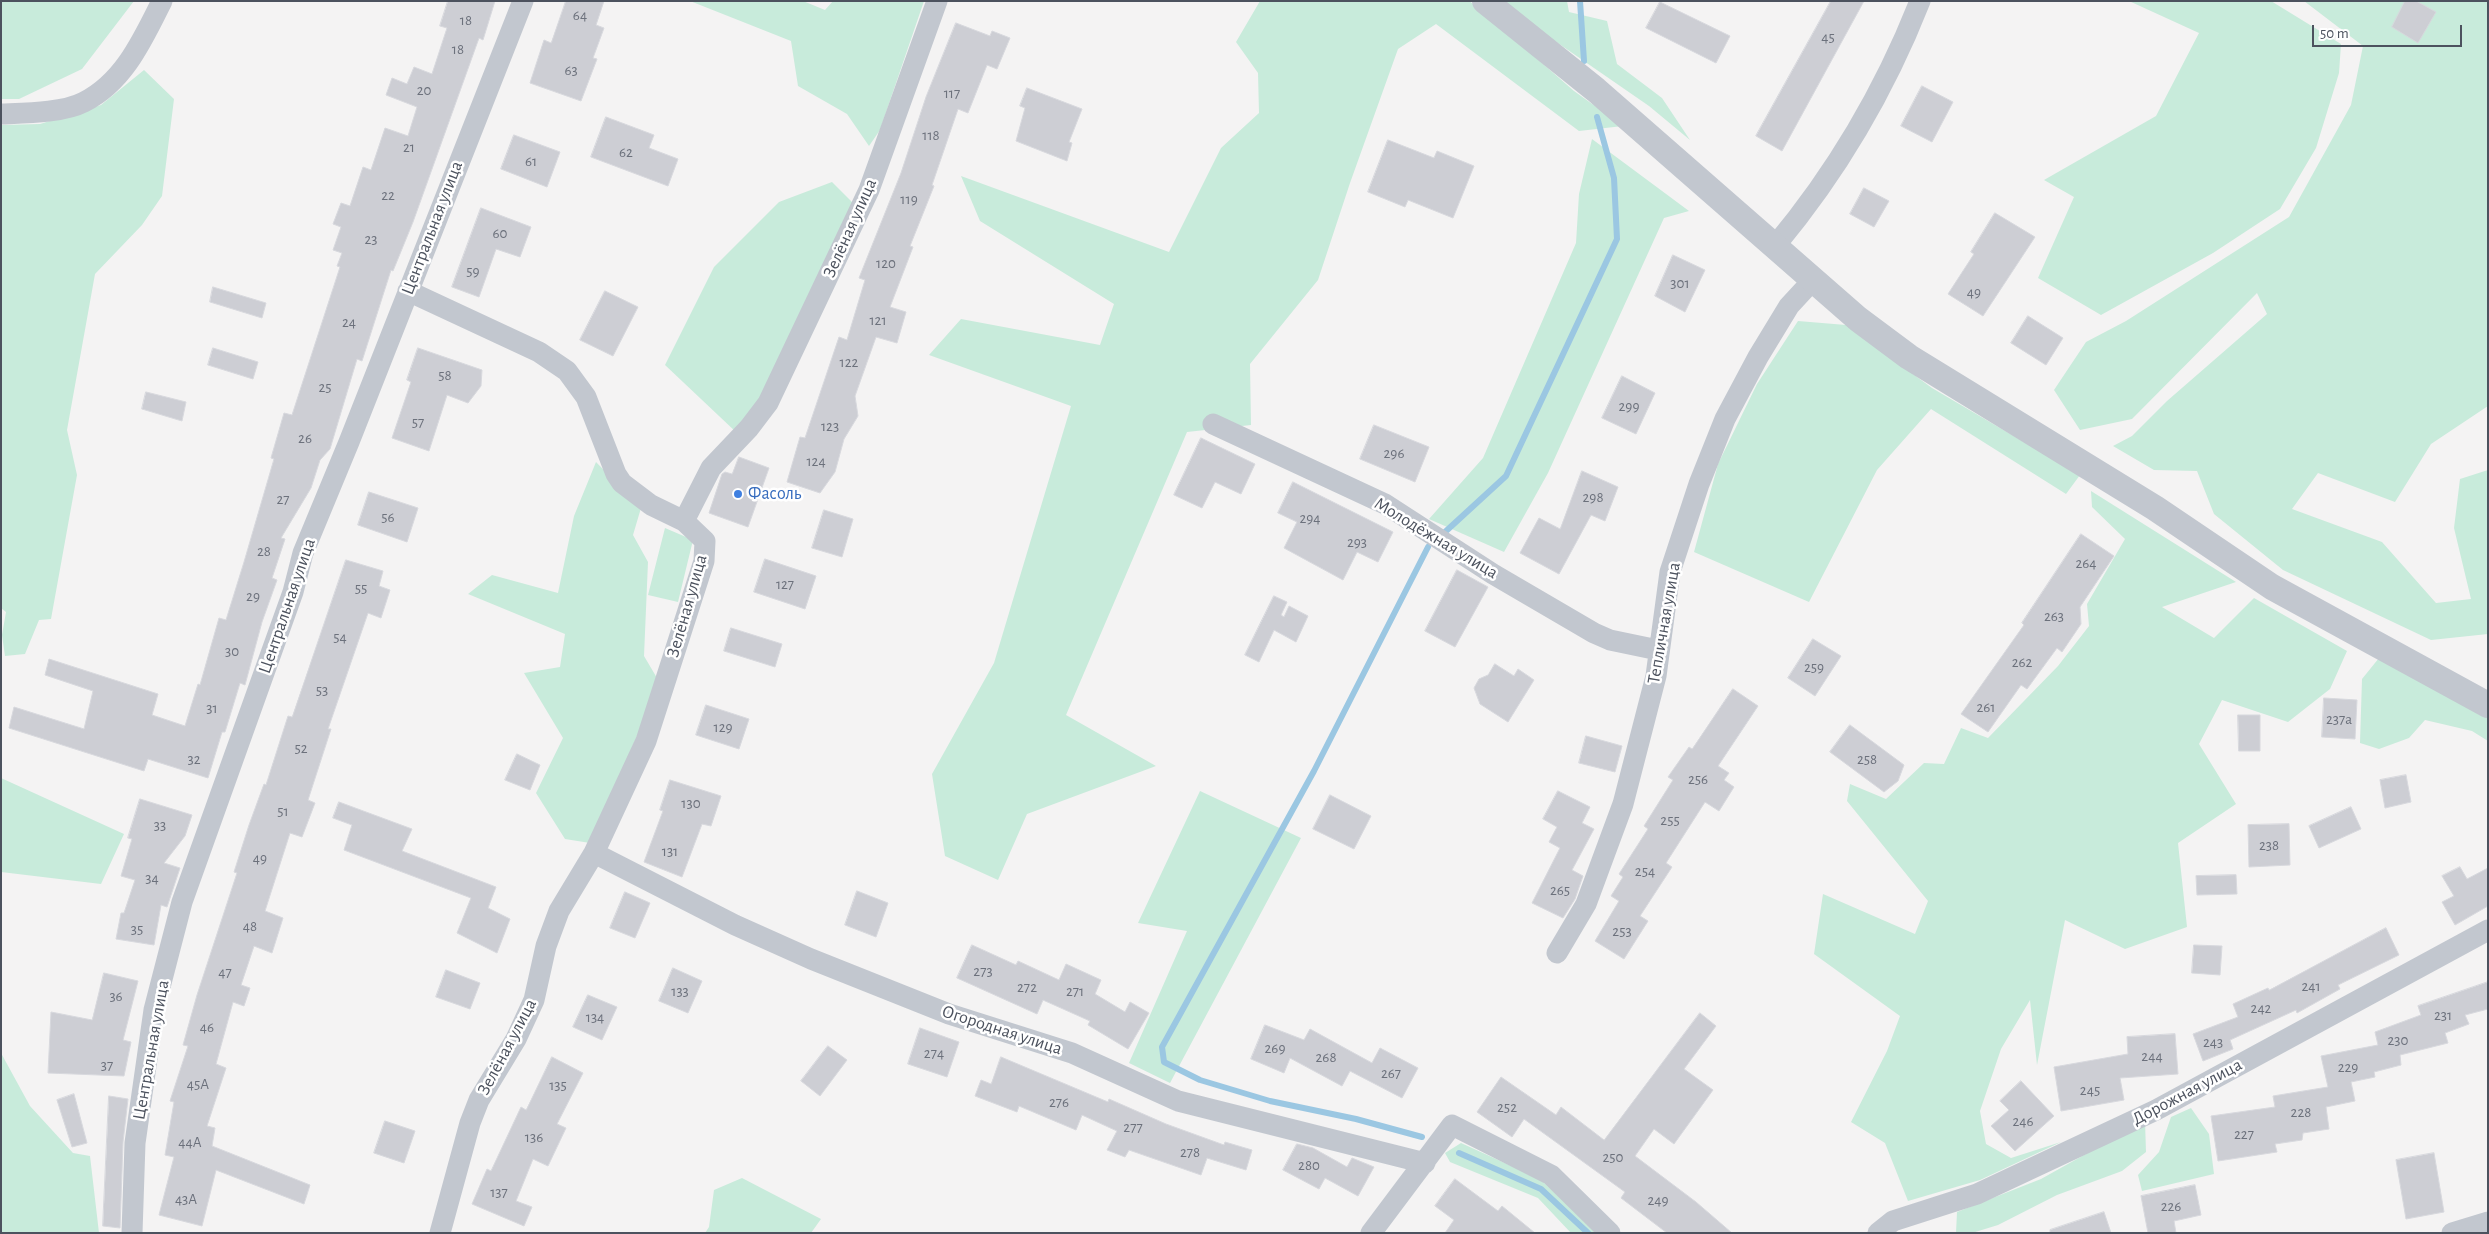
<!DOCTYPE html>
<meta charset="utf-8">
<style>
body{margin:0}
#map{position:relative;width:2489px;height:1234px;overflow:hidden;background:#f4f3f3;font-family:"Alegreya Sans",sans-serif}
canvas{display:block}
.frame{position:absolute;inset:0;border:2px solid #4c525e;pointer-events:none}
.scale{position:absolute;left:2312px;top:25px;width:150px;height:22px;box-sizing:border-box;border:2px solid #4c525e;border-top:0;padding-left:6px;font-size:15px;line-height:18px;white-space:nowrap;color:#4c525e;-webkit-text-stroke:4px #fff;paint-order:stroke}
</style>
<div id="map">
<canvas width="2489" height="1234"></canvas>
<div class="frame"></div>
<div class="scale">50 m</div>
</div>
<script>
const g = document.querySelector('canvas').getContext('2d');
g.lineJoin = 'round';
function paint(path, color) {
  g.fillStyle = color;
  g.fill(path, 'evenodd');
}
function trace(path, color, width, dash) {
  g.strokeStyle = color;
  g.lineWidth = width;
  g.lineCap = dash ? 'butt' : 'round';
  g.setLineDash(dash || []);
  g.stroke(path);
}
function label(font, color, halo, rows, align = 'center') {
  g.font = font + ' "Alegreya Sans",sans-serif';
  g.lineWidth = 5;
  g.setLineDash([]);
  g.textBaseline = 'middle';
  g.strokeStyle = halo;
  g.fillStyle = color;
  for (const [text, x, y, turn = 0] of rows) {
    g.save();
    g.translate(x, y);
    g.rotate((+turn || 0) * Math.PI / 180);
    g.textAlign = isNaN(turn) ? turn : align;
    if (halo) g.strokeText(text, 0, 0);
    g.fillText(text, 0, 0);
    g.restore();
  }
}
const green = new Path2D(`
 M1,1H134L82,69L19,99H1Z
 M690,1H803L825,10L833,1H924L880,130L869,146L847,114L798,86L791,41Z
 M1260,1H1469L1479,8L1574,91L1623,126L1579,131L1436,24L1398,49L1350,183L1318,280L1250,364L1251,425L1187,432L1066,715L1156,766L1027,814L998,880L945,856L932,774L994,663L1071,406L929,355L961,319L1100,345L1114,304L980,221L961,176L1169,252L1221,148L1259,113L1258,73L1236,42Z
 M1497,1H1567L1569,12L1607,21L1617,64L1662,98L1690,140L1649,106Z
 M2129,1H2271L2341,44L2339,73L2316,148L2280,209L2213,253L2101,315L2038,278L2074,197L2044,180L2156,116L2199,33Z
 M2304,1H2488V406L2431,444L2395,502L2318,473L2292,509L2382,542L2436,603L2471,599L2454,528L2460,479L2488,470V634L2431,640L2283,570L2214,514L2197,471L2154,470L2113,446L2132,436L2167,401L2267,314L2257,293L2132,419L2080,430L2054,390L2086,342L2126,321L2289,217L2351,105L2363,46Z
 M144,70L174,99L162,196L142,225L95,274L67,430L77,475L51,619L39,620L25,654L5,656L2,635L6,612L1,608V125L40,124L101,105Z
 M1592,139L1689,211L1664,218L1548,473L1504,552L1429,519L1483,458L1576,243L1579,194Z
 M832,182L854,204L765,392L737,433L665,365L714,267L779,202Z
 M1798,321L1846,325L1932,388L2080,475L2066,494L1931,409L1877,470L1809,602L1694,552L1718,464L1757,384Z
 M596,462L641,508L633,535L648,562L644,656L657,678L641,727L590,843L565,839L536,793L563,738L524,673L560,667L565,634L468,594L492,575L558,593L574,516Z
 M2091,491L2236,582L2162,607L2214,638L2254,598L2347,651L2330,689L2288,722L2222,700L2199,744L2236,804L2178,843L2187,927L2125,949L2065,920L2037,1065L2030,1000L2001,1049L1980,1111L1986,1144L2011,1158L2061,1142L1980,1180L1908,1201L1885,1143L1851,1122L1887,1051L1900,1016L1814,954L1823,894L1915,934L1928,901L1847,801L1850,784L1886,799L1924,763L1944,764L1961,728L1988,738L2058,666L2089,626L2087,604L2125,539L2092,507Z
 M665,528L693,540L678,602L648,595Z
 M2379,658L2488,718V741L2472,731L2425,720L2409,738L2379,749L2360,743L2362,679Z
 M1,778L124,834L101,884L1,872Z
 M1200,791L1301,838L1170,1083L1129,1063L1187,931L1138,923Z
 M1,1053L30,1106L73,1153L90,1156L99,1233H1Z
 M2191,1108L2209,1134L2214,1174L2142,1191L2138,1175L2159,1152L2171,1117Z
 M2145,1121L2146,1152L2122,1171L2057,1195L1998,1225L1972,1233H1956L1957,1212L2041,1179Z
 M1461,1143L1540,1179L1598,1233H1571L1538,1198L1450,1162L1445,1153Z
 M742,1178L821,1219L811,1233H705L709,1227L714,1190Z`);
const stream = new Path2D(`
 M1580,1L1584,61
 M1445,532L1506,476L1617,239L1614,178L1597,117
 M1422,1137L1356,1119L1270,1101L1200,1080L1164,1062L1162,1047L1314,771L1428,547
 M1459,1153L1541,1189L1588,1233`);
const building = new Path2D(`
 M448,1H495L483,40L479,38L413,222L393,271L391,270L362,361L357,359L330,449L320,460L311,488L281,538L285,539L272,578L277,580L262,622L245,685L240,683L225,732H222L208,778L148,759L144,771L9,728L14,707L84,729L93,691L45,675L49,659L158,694L152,715L185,726L198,684L200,685L219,618L226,620L244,562L274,459L271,458L284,413L292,415L340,267L337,266L342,253L333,250L341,227L333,224L341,203L350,206L363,167L371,170L385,128L408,136L417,107L386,95L392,78L407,84L414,67L432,74L447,28L440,26Z
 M566,1H604L596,25L604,28L593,58L597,59L581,101L530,83L544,40L551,43Z
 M1831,1H1864L1782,151L1756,136Z
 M2405,1H2416L2436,12L2418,43L2392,27Z
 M1660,2L1730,36L1716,63L1646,28Z
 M956,23L990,36L992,31L1010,38L997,69L987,65L968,113L958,109L932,185L934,186L910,246L913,247L890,307L906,312L897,343L876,337L855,396L858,416L844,439L835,472L820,493L787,482L800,437L805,438L839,337L847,340L865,280L859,278L901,173L926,97Z
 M1922,86L1953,102L1932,142L1901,126Z
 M1027,88L1082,109L1069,142L1072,143L1067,161L1016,141L1025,108L1020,106Z
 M606,117L654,135L649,148L678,159L668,186L591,157Z
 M514,135L560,152L547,187L501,169Z
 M1388,140L1434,158L1437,151L1474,166L1453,218L1408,200L1405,207L1368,192Z
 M1864,188L1889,201L1874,227L1850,214Z
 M481,208L531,227L520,257L496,249L479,297L452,287Z
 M1995,213L2035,237L1983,316L1948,294L1974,254L1971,252Z
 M1673,255L1705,270L1685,312L1655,296Z
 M213,287L266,303L262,318L210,302Z
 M605,291L638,307L613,356L580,340Z
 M2028,316L2063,338L2046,365L2011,343Z
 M213,348L258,362L253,379L208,365Z
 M418,348L482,370L481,386L468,403L447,395L429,451L392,438L411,382L407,380Z
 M1622,376L1655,393L1636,434L1602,418Z
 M146,392L186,402L182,421L142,409Z
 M1374,425L1429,447L1415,482L1360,459Z
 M1201,438L1255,464L1241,494L1215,482L1202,508L1174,495Z
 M739,457L769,468L748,527L709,513L722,474L725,472L732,474Z
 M1582,471L1618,487L1605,521L1591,515L1559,574L1520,553L1539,518L1560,529Z
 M1293,482L1393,532L1378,562L1357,552L1343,580L1284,548L1297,522L1278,513Z
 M369,492L418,508L407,542L358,525Z
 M824,510L853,519L842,557L812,548Z
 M2081,534L2114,556L2080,607L2081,624L2062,652L2057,648L2027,689L2021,685L1988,732L1961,714L2024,625L2022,623Z
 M765,559L816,576L805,609L754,592Z
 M346,560L383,571L379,586L390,590L381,618L368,613L328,729H331L308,800L315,803L302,837L290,833L265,911L283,918L272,953L254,946L241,985L250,988L244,1006L233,1002L216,1064L226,1068L207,1126L215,1128L212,1146L310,1185L304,1204L216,1170L202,1226L159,1215L174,1157L165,1155L174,1102L170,1101L188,1046L183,1045L197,995L237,873L234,872L249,825L264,784L266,785L288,716L292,717Z
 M1457,570L1488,587L1455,647L1425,631Z
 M1274,596L1287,602L1281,615L1284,617L1289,606L1308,616L1296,642L1274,630L1259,662L1245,655Z
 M731,628L782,644L775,667L724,651Z
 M1813,639L1841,656L1815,696L1788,678Z
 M1495,664L1514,676L1518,669L1534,680L1508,722L1480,704L1474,688L1479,679L1488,675Z
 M1733,689L1758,706L1718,766L1729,773L1724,780L1734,787L1719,811L1705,802L1666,863L1672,867L1640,916L1648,921L1624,959L1595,941L1619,901L1611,896L1623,877L1619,874L1648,829L1644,826L1673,780L1668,777L1689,747L1692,749Z
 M2324,698L2357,700L2355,739L2322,737Z
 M706,705L749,719L739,749L696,735Z
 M2238,715H2260V751H2239Z
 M1850,725L1904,765L1898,781L1884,792L1830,752Z
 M1586,736L1622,746L1615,772L1579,763Z
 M517,754L540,765L530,790L505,780Z
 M2406,775L2411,802L2385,808L2380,780Z
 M670,780L721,796L711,826L702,824L682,877L644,862L663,811L660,810Z
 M1558,791L1590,807L1582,823L1594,829L1572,870L1583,876L1575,899L1563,918L1532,903L1560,848L1549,842L1557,827L1543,819Z
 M1330,795L1371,816L1354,849L1313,829Z
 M140,799L192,815L185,836L164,863L180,868L167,907L161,905L154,945L116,939L121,913H124L135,880L121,876L132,839L128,838Z
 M339,802L412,829L402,851L496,887L488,908L510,919L497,953L457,933L471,898L344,850L352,825L333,818Z
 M2351,807L2361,829L2319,848L2309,826Z
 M2289,824L2290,865L2249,867L2248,825Z
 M2460,867L2467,879L2488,868V906L2455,925L2442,902L2454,896L2442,876Z
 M2236,875L2237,894L2197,895L2196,876Z
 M857,891L888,903L876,937L845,925Z
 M625,892L650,903L635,938L610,928Z
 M2386,928L2399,955L2338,985L2340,989L2297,1013L2296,1010L2230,1040L2233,1049L2203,1061L2193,1034L2238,1017L2233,1004L2268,988L2269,990Z
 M972,945L1016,965L1018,961L1059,980L1066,964L1101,980L1095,994L1125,1012L1130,1002L1149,1013L1128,1049L1088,1025L1090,1021L1043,1000L1037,1014L957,978Z
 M2194,945L2222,946L2220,975L2192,973Z
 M673,968L702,981L688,1013L659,1001Z
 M446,970L480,983L470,1009L436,997Z
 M104,973L138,981L123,1040L131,1042L124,1076L48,1073L51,1012L92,1020Z
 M2488,982V1009L2465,1015L2469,1024L2445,1033L2448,1043L2400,1055L2401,1065L2374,1072L2375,1077L2351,1082L2355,1101L2326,1107L2329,1129L2303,1133L2302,1140L2275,1144L2277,1152L2218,1161L2211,1116L2275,1107L2273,1096L2328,1087L2321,1056L2378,1045L2375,1032L2421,1015L2418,1006Z
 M588,995L617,1007L602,1040L573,1027Z
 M1700,1013L1716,1026L1684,1069L1713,1090L1674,1144L1654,1129L1635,1156L1696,1202L1732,1233H1667L1621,1198L1625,1192L1524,1119L1512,1137L1477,1112L1501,1077L1556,1115L1561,1107L1604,1140Z
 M1265,1025L1304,1040L1310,1029L1372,1063L1380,1048L1418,1068L1402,1098L1350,1071L1342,1086L1290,1058L1284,1073L1251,1059Z
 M920,1028L959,1042L947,1077L908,1064Z
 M2175,1034L2178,1074L2120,1078L2124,1100L2061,1111L2054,1067L2128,1054L2127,1037Z
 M828,1046L847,1060L820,1096L801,1081Z
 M552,1057L583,1073L557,1124L566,1128L548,1166L533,1159L516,1201L532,1207L524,1226L472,1204L487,1169L491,1171L521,1107L526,1110Z
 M1001,1057L1108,1102L1109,1099L1166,1124L1224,1145L1225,1142L1252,1150L1246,1170L1207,1158L1201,1175L1129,1150L1125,1157L1107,1150L1117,1131L1082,1115L1076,1130L1019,1106L1017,1112L975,1096L981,1080L991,1084Z
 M2021,1081L2054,1116L2015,1151L1991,1126L2009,1110L2000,1101Z
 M74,1094L87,1143L72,1147L57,1100Z
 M109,1096L128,1099L123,1142L120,1228L103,1226Z
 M385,1121L415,1131L404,1163L374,1153Z
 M1297,1144L1313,1148L1347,1167L1352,1158L1374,1167L1358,1196L1325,1178L1319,1189L1283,1170Z
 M2434,1153L2444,1212L2406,1219L2396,1160Z
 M1455,1179L1498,1211L1502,1206L1535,1233H1445L1454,1220L1435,1206Z
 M2195,1185L2201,1215L2174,1221L2176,1233H2148L2141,1196Z
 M2104,1212L2111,1233H2050V1230Z`);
const minor = new Path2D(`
 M1,114C25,113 63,113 84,102C124,82 143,39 162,1
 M1775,246C1836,173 1885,90 1920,1
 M408,291L539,352L567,371L586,397L616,474L622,483L651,505L684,521L705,541L704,561L646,741L594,853L559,911L546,946L534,1000L516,1039L479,1100L470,1123L440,1233
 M1213,424L1385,504L1493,574L1594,633L1610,640L1658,650
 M684,521L711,468L749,428L768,403L869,190L937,1
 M594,853L735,925L811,959L949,1014L1072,1053L1178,1101L1425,1163
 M1557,953L1586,904L1623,804L1656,676L1670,572L1699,484L1725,419L1758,357L1789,306L1813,280
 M132,1233L135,1143L154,1010L182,902L293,592L303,553L349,442L523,1
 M1371,1233L1452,1125L1551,1175L1610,1233
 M1878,1233L1893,1221L1977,1194L2156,1110L2488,930
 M2452,1233L2488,1222`);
const tertiary = new Path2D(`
 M1485,1L1596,90L1858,319L1909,357L2155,508L2272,587L2488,705`);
const markers = [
 [738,494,5,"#3f7fe0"]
];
const numberNames = [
 ["64",580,15],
 ["18",466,20],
 ["45",1828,37],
 ["18",458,49],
 ["63",571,70],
 ["20",424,90],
 ["117",952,93],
 ["118",931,135],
 ["21",409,147],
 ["62",626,152],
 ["61",531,161],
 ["22",388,195],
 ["119",909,199],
 ["60",500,233],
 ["23",371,239],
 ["120",886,263],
 ["59",473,271],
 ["301",1680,283],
 ["49",1974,292],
 ["121",878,320],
 ["24",349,322],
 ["122",849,362],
 ["58",445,375],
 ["25",325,387],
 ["299",1629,406],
 ["57",418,422],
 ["123",830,426],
 ["26",305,438],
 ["296",1394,453],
 ["124",816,461],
 ["298",1593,497],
 ["27",283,499],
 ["56",388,517],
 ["294",1310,518],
 ["293",1357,542],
 ["28",264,551],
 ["264",2086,563],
 ["127",785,584],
 ["55",361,588],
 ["29",253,596],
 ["263",2054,616],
 ["54",340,637],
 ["30",232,651],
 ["262",2022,662],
 ["259",1814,667],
 ["53",322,690],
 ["261",1986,707],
 ["31",212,708],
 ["237а",2339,719],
 ["129",723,727],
 ["52",301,748],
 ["32",194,759],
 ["258",1867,759],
 ["256",1698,779],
 ["130",691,803],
 ["51",283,811],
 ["255",1670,820],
 ["33",160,825],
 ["238",2269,845],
 ["131",670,851],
 ["49",260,858],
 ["254",1645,871],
 ["34",152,878],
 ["265",1560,890],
 ["48",250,926],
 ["35",137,929],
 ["253",1622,931],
 ["273",983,971],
 ["47",225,972],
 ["241",2311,986],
 ["272",1027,987],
 ["133",680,991],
 ["271",1075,991],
 ["36",116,996],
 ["242",2261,1008],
 ["231",2443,1015],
 ["134",595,1017],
 ["46",207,1027],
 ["230",2398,1040],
 ["243",2213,1042],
 ["269",1275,1048],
 ["274",934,1053],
 ["244",2152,1056],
 ["268",1326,1057],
 ["37",107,1065],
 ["229",2348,1067],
 ["267",1391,1073],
 ["45А",198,1084],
 ["135",558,1085],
 ["245",2090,1090],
 ["276",1059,1102],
 ["252",1507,1107],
 ["228",2301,1112],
 ["246",2023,1121],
 ["277",1133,1127],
 ["227",2244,1134],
 ["136",534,1137],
 ["44А",190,1142],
 ["278",1190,1152],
 ["250",1613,1157],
 ["280",1309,1165],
 ["137",499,1192],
 ["43А",186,1199],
 ["249",1658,1200],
 ["226",2171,1206]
];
const streetNames = [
 ["Центральная улица",432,228,-69],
 ["Зелёная улица",850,228,-66],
 ["Молодёжная улица",1436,538,31],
 ["Центральная улица",287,606,-71],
 ["Зелёная улица",687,606,-74],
 ["Тепличная улица",1664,623,-80],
 ["Огородная улица",1002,1030,18],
 ["Зелёная улица",507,1047,-62],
 ["Центральная улица",151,1050,-80],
 ["Дорожная улица",2187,1092,-28]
];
const shopNames = [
 ["Фасоль",748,494]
];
paint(green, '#c8ebdb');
trace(stream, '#9bc7e2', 6);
paint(building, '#cdced4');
trace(building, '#d7d8dd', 1);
trace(minor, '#c2c7cf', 21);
trace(tertiary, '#c2c7cf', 26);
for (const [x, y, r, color] of markers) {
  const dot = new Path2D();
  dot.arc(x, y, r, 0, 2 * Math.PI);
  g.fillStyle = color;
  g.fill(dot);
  trace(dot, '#fff', 2);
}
label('15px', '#6c717c', null, numberNames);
label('18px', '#4c525e', '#fff', streetNames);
label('18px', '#366cbe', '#fff', shopNames, 'left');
</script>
